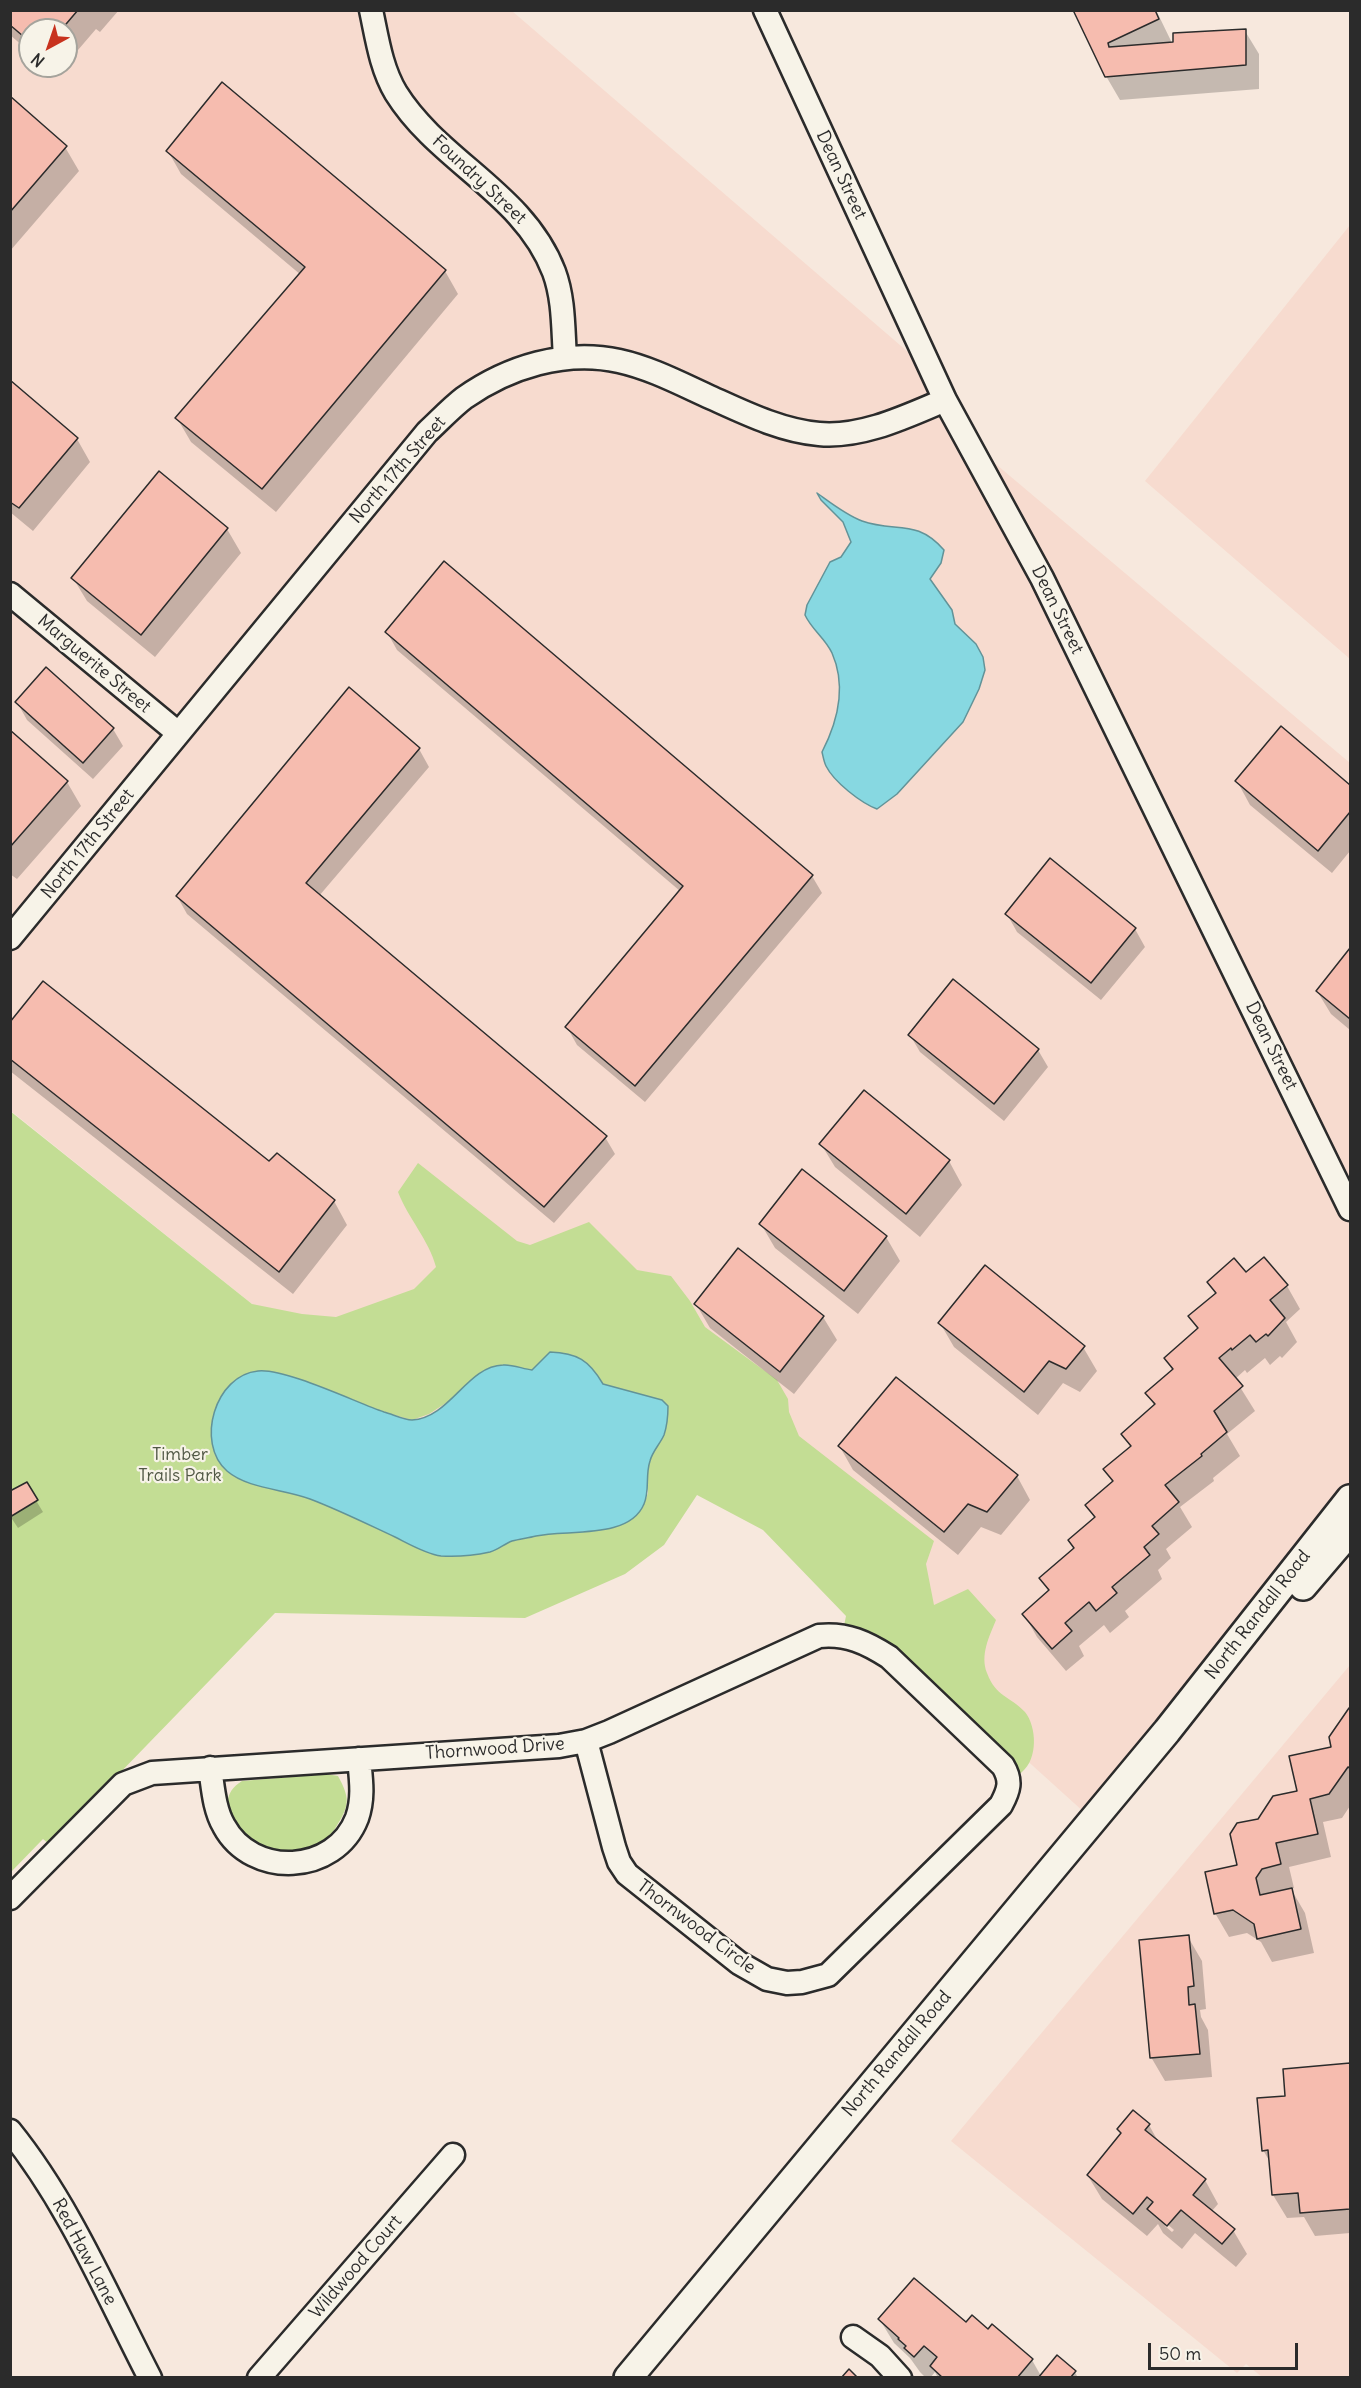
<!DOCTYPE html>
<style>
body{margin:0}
#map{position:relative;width:1361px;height:2388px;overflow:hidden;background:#f7e8dd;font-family:Delius,sans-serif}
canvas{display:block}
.frame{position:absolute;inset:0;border:12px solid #2b2b2b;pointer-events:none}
.north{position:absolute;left:18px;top:18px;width:60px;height:60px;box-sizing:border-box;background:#f7f3e8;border:2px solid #a5a39c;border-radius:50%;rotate:220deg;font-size:16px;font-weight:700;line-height:24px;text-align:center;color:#2b2b2b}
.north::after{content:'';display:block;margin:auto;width:21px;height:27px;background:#c8321e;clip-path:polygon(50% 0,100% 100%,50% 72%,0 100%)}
.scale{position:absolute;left:1148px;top:2343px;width:150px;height:27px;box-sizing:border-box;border:3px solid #2b2b2b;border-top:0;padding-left:8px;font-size:18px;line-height:21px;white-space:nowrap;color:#2b2b2b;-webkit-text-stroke:4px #f7f3e8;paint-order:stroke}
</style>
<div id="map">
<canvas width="1361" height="2388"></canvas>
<div class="frame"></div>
<div class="north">N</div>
<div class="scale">50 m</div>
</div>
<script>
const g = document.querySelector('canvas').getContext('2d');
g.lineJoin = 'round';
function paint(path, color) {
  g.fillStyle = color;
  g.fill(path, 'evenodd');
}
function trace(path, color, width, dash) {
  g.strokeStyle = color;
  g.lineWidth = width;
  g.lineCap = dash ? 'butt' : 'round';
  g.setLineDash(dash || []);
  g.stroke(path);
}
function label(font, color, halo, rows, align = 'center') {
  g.font = font + ' Delius,sans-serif';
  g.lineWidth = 4.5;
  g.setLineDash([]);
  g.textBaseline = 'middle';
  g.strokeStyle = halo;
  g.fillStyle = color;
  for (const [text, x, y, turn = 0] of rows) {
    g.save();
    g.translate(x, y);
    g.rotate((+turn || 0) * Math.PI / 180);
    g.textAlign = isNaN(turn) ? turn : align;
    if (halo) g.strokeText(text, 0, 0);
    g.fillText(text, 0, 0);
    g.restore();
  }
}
const built = new Path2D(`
 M10,11H512L922,364L1098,709L1350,1222V1485L1085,1813L644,1414L427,1444L11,1111ZM30,30H66V66H30Z
 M1350,225V659L1145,481Z
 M978,449L1350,763V1200Z
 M1350,1665V2377H1262L1246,2364L1237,2373L951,2141Z`);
const green = new Path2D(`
 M10,1111L252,1304L302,1314L336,1317L414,1289L436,1267C429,1240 408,1218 398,1192L418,1163L517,1241L530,1245L589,1222L637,1270L671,1276L690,1301L705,1327L777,1380L788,1399L789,1412L799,1436L934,1541L926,1564L934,1605L968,1589L996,1620C989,1637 980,1655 987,1673C996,1697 1010,1696 1025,1712C1037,1727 1038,1759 1022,1772C1019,1775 1014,1777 1010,1779L889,1657L842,1636L846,1616L763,1530L697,1495L664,1545L625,1574L525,1618L275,1613L50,1845L43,1839L11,1872ZM550,1352C575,1353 590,1361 602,1384L662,1400L663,1436L650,1458L646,1477L648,1493L643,1507L634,1517L616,1526L595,1531L542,1534L512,1541L490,1552L440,1556L415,1547L391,1414L412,1420L429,1414L452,1399L473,1379L521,1369L532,1370Z
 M326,1774L338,1776C350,1798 350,1805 336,1827C292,1896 190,1812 242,1781Z`);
const water = new Path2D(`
 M817,493C831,503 846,515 862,521C896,533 916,518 944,550L941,563L930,579L952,610L955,624L976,644L983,657L985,670L979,689L963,722L897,794L877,809C861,803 834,782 826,766C824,762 823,756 822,752C838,721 847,687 832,653C825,638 812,630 805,615L807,605L830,562L841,557L851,542L843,522L821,500Z
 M550,1352C577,1353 589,1360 603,1384L662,1400L668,1406C668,1416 667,1426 664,1435C660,1444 652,1452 650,1461C645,1476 650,1490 644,1504C629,1540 567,1529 536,1536C528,1538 520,1539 512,1541C504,1544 498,1550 490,1552C476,1555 455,1557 441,1556C426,1554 409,1544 395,1537C367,1524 339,1510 310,1499C284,1489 248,1489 227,1471C195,1443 215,1375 258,1371C285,1368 355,1402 384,1412C392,1414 404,1420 412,1420C450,1418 467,1366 503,1365C512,1364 523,1369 532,1370Z`);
const shadow = new Path2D(`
 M10,10H119L100,32L96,29L66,64V30H30V52L10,35Z
 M1075,10H1156L1172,43L1245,31L1259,54V89L1120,100L1106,76Z
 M46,66H64L56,75Z
 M10,98L65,147L79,171L10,251Z
 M168,151L445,271L458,294L276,512L191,442L177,418L301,275L181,174Z
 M10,382L77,439L90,462L33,531L10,512Z
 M227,529L241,553L155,657L87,601L73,578Z
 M387,632L812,876L822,893L645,1102L577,1045L567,1027L680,891L397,650Z
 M349,690L419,749L429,767L319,896L605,1137L615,1154L554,1223L187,914L177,896Z
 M17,702L113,729L123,746L93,779L27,720Z
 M1281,728L1350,787V851L1332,873L1250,805L1237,781Z
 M10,732L67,782L81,806L17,879L10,874Z
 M1007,914L1135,929L1145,947L1101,1000L1017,932Z
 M1350,950V1030L1331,1014L1317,991Z
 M10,1024L270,1163L334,1201L347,1225L293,1294L10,1071Z
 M910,1035L1038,1050L1048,1067L1004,1121L920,1052Z
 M821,1144L949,1161L962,1185L920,1237L835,1167Z
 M803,1172L886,1237L900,1261L858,1314L775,1248L761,1224Z
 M1246,1274L1287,1286L1300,1309L1286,1322L1297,1342L1282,1358L1280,1356L1270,1365L1265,1358L1247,1373L1245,1370L1235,1379L1255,1411L1227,1434L1240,1456L1213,1478L1214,1481L1180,1507L1192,1527L1166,1549L1171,1558L1158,1570L1162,1579L1125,1611L1129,1617L1110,1633L1104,1625L1079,1646L1084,1656L1066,1671L1037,1637L1024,1614L1049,1592L1041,1578L1075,1550L1069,1541L1095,1519L1087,1505L1113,1483L1105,1470L1131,1448L1123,1434L1155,1407L1147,1393L1173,1371L1165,1358L1198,1330L1190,1317L1216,1295L1209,1282Z
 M696,1304L823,1317L837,1340L794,1394L710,1328Z
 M940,1323L1083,1347L1097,1371L1080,1392L1063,1383L1038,1415L954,1347Z
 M840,1447L1017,1476L1030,1500L1001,1535L981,1527L958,1555L853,1470Z
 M26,1484L43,1512L18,1528L10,1516Z
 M1349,1710L1350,1806L1342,1818L1323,1822L1331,1857L1289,1867L1294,1888L1291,1889L1305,1913L1314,1953L1272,1962L1261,1942L1247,1933L1229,1937L1215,1913L1259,1820L1299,1792L1333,1748Z
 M1188,1937L1202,1961L1206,2009L1200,2010L1201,2017L1208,2030L1212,2077L1165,2081L1151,2057Z
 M1350,2064V2233L1315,2236L1304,2217L1287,2218L1273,2195L1270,2162L1263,2150L1287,2097L1285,2070Z
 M1149,2125L1159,2143L1205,2180L1218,2204L1211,2212L1233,2230L1247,2254L1236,2267L1195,2233L1182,2249L1163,2233L1158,2224L1147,2236L1102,2199L1088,2176L1122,2135L1119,2129ZM1165,2222L1174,2230L1172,2232L1165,2226Z
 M880,2320L966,2324L988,2331L1032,2360L1041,2376L1075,2372L1078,2378H938L935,2372L930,2378H926L920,2372L910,2358L894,2343Z`);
const building = new Path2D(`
 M10,10H78L61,30H30V42L10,25Z
 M1073,10H1155L1159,19L1108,43L1109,47L1173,42V33L1246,29V65L1105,77Z
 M222,82L446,270L262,489L175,418L305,267L166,151Z
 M10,96L67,146L10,212Z
 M10,380L78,438L19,508L10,502Z
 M159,471L228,528L141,635L71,578Z
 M444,561L813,875L635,1086L565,1027L683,886L385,632Z
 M46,667L114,728L83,763L15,702Z
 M349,687L420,748L306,883L607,1136L544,1207L176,896Z
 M1281,726L1350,785V812L1318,851L1235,781Z
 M10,730L68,781L10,847Z
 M1050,858L1136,928L1091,983L1005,914Z
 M1350,948V1019L1316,991Z
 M953,979L1039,1049L994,1104L908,1035Z
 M43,981L269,1161L277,1153L335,1200L279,1272L10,1059V1022Z
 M864,1090L950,1160L906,1214L819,1144Z
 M802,1169L887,1236L844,1291L759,1224Z
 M738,1248L824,1316L780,1372L694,1304Z
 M1264,1257L1288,1285L1270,1300L1285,1318L1268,1336L1266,1334L1256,1342L1250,1335L1232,1350L1231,1348L1219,1358L1243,1386L1214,1411L1227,1432L1201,1454L1202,1456L1165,1485L1179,1502L1152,1526L1159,1534L1144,1547L1150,1555L1112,1587L1117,1593L1096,1611L1089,1602L1065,1623L1072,1631L1052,1649L1022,1614L1049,1590L1039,1578L1074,1548L1068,1540L1095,1517L1085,1505L1113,1481L1103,1469L1131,1446L1121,1434L1155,1404L1145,1393L1173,1369L1164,1358L1198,1328L1188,1316L1216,1293L1207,1282L1234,1258L1246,1272Z
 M985,1265L1085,1346L1066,1369L1049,1361L1024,1392L938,1323Z
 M896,1377L1018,1475L987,1512L968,1504L944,1532L838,1446Z
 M27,1482L38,1500L10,1517V1491Z
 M1349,1708L1350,1709V1768L1348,1767L1329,1794L1310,1799L1318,1834L1276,1843L1281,1864L1262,1869L1256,1878L1260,1895L1292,1888L1301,1929L1257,1939L1254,1924L1233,1910L1214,1914L1205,1872L1237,1865L1230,1834L1237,1823L1258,1819L1273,1796L1297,1791L1289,1756L1331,1747L1329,1737Z
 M1189,1935L1194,1986L1188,1987L1189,2005L1195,2004L1200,2054L1150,2058L1139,1940Z
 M1350,2063V2209L1300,2213L1298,2193L1272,2195L1268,2150L1262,2151L1257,2098L1285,2096L1283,2069Z
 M1133,2110L1150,2124L1145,2130L1206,2179L1193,2195L1235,2229L1222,2244L1181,2210L1167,2226L1147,2209L1153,2202L1147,2197L1133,2214L1087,2175L1121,2133L1117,2129Z
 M914,2278L966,2322L972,2315L988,2329L992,2324L1033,2359L1017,2378H943L930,2366L937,2357L924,2346L914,2357L904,2348L906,2346L898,2339L899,2338L878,2319Z
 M1057,2355L1076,2371L1070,2378H1038Z
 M849,2369L858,2378H841Z`);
const minor = new Path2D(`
 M371,10C377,38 381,68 396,93C439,162 524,193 554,272C564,299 563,329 565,358
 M765,10L945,400L1042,578L1350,1209
 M10,594L178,733
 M10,938L427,432C439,421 451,408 464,398C508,367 565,349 619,361C651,368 681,384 712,398C745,413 782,431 819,434C862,438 907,416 945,400
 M210,1768C213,1787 214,1809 224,1826C252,1878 335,1875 357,1818C364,1798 361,1779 359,1759
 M10,1898L123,1784L152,1773L559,1746L586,1741L609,1732L819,1636C847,1633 867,1643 889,1657L1003,1766C1012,1781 1009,1790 1001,1805L828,1975L802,1982L787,1983L767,1979L739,1963L627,1874L619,1862L614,1847L586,1741
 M10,2131C69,2204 107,2295 150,2378
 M853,2337L880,2356L900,2378
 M259,2378L453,2155`);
const major = new Path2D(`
 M1303,1586L1350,1531
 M628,2378L1167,1731L1350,1499`);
const streetNames = [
 ["Dean Street",841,175,65],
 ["Foundry Street",479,180,43],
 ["North 17th Street",398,470,-49],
 ["Dean Street",1057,610,64],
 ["Marguerite Street",94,664,40],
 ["North 17th Street",88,844,-51],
 ["Dean Street",1271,1046,64],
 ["North Randall Road",1258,1615,-52],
 ["Thornwood Drive",495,1749,-4],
 ["Thornwood Circle",696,1927,37],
 ["North Randall Road",897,2054,-50],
 ["Red Haw Lane",84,2252,62],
 ["Wildwood Court",356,2267,-49]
];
const parkNames = [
 ["Timber",180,1455],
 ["Trails Park",180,1476]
];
paint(built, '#f7dbcf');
paint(green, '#c3dd94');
paint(water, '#87d8e1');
trace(water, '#629398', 1.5);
paint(shadow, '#0003');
paint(building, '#f6bcaf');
trace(building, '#2b2b2b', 1.5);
trace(minor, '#2b2b2b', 27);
trace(major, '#2b2b2b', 32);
trace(minor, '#f7f3e8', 22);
trace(major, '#f7f3e8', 27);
label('18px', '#2b2b2b', '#f7f3e8', streetNames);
label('18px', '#515845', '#f7f3e8', parkNames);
</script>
